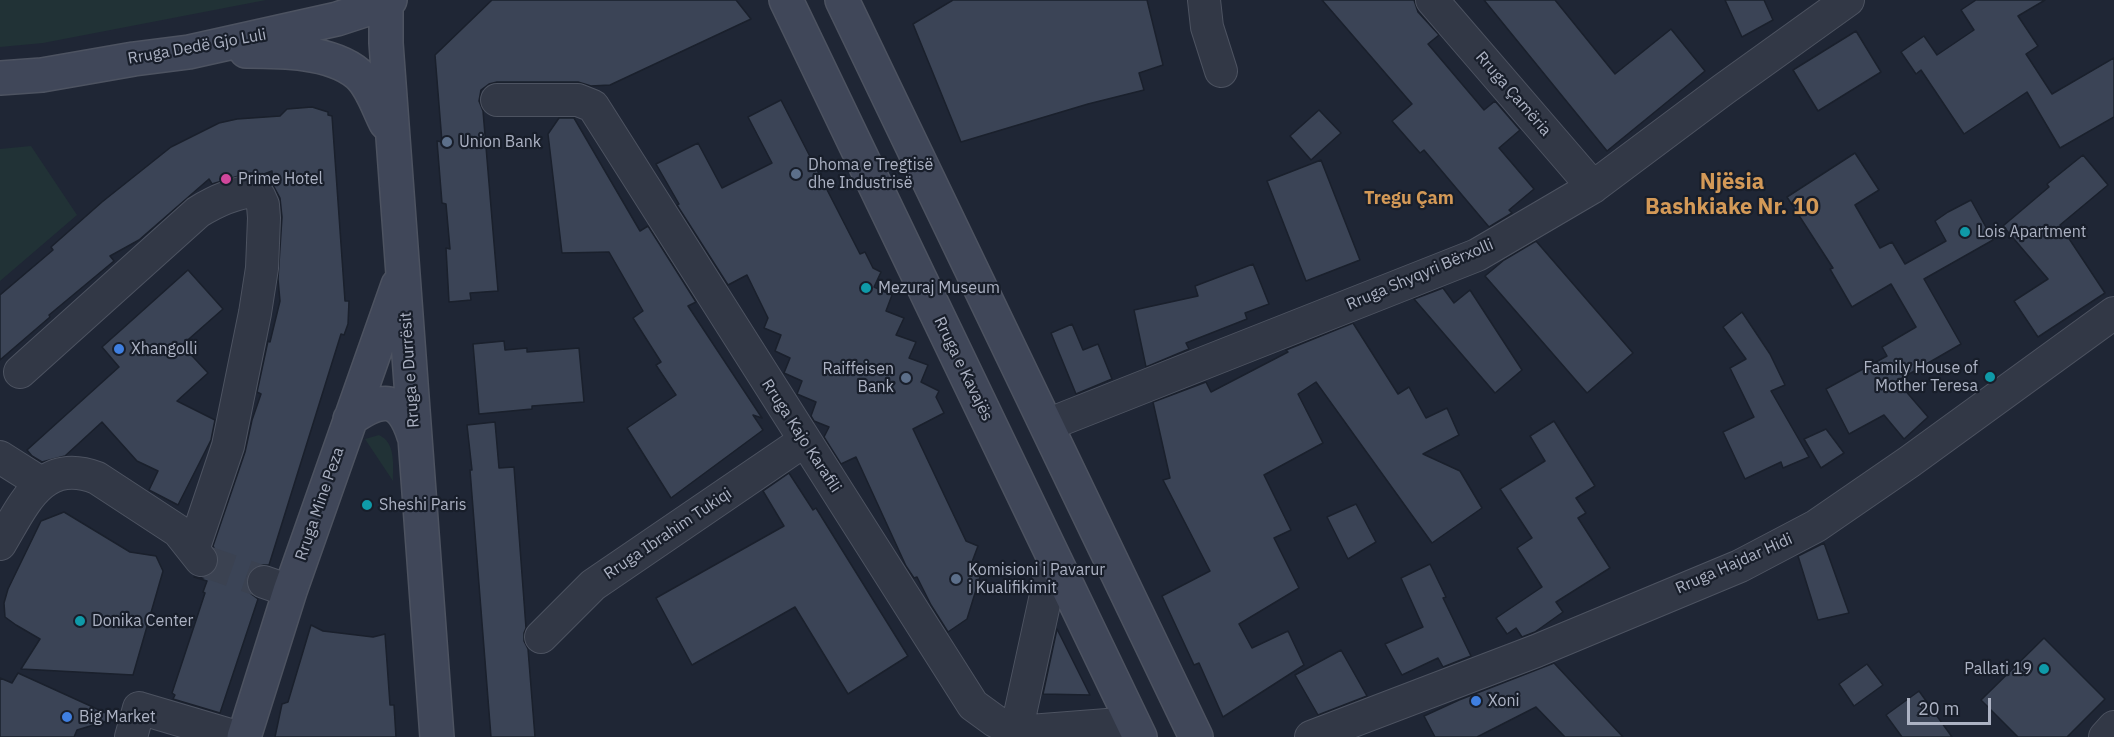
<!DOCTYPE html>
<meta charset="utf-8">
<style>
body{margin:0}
#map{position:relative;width:2114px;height:737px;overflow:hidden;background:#1f2635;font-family:"IBM Plex Sans",sans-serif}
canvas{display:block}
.scale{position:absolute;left:1907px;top:698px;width:84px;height:27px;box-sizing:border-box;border:3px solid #acb2c3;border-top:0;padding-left:8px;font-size:18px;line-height:21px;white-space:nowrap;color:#acb2c3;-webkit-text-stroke:4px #181e2a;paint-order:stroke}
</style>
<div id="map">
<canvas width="2114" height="737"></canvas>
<div class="scale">20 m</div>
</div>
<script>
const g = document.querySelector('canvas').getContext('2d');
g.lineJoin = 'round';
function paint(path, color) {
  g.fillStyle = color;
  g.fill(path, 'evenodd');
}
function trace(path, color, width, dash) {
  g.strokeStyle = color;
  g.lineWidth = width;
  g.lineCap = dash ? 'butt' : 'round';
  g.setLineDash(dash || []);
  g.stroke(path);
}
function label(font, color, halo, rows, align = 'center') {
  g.font = font + ' "IBM Plex Sans",sans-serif';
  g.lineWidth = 4.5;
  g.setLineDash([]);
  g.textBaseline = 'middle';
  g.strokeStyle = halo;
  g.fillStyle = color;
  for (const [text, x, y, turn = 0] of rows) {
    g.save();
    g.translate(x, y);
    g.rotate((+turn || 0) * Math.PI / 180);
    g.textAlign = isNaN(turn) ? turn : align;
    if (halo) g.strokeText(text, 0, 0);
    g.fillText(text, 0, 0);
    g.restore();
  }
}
const green = new Path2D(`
 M0,0H266L43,43L0,47Z
 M31,146L77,215L0,281V149Z
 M379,435C396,443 393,465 393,481L365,439Z`);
const building = new Path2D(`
 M492,0H736L751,19L610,85L591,86L578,82H497L489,84L481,90L479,101L483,111L498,291L470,293L471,300L449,302L446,248L450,249L446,204L442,203L437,141L442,142L435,55Z
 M953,0H1147L1163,65L1139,73L1144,90L1088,104L961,142L913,24Z
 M1322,0H1414L1418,12L1439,35L1428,44L1484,110L1495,101L1520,130L1499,148L1534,189L1509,210L1512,213L1489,227L1424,150L1420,153L1392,121L1412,104Z
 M1484,0H1555L1615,74L1671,29L1705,71L1607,151Z
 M1725,0H1764L1773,20L1742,37Z
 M1976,0H2045L2018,16L2038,46L2026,54L2052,94L2114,58V117L2060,148L2027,92L1964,134L1921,70L1916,74L1901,52L1924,36L1937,55L1974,30L1961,10Z
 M1856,31L1881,72L1818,111L1793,70Z
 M781,100L860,254L865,252L873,268L881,272L874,287L892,295L886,311L904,318L896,335L916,342L909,358L928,365L921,382L939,391L936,397L944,413L913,429L966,541L978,546L972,562L980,577L967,619L948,632L931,605L917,577L914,578L906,566L856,457L841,464L824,437L829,427L814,421L811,416L816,402L797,394L802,381L784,373L790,358L775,351L781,335L764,328L768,318L747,275L728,285L677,205L679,204L656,164L698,143L722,188L772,163L748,117Z
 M312,107L328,112V115L332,116L345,301H349L348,324L344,335L341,334L269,565H260L253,568L247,577L246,585L250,593L258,599L220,713L173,699L175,695L172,693L205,593L203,592L207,581L194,577L203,578L212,574L218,566L219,557L213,546L245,452L252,420L261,394L257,392L268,341L270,342L280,301L278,279L282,217L280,198L273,185L272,171L261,175L251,173L242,175L212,184L209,179L139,240L110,256L114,261L49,315L50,317L0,360V295L53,250L51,247L102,202L171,147L219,123L237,119L280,116L287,109Z
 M1319,110L1341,133L1311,160L1290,136Z
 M559,118H574L640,231L648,226L696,302L688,306L762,418L753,415L763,430L671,498L627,428L676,395L656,365L661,362L633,318L643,311L609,252L562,253L548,134Z
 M1855,153L1879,190L1855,205L1880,248L1892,242L1905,264L1946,241L1935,221L1948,212L1971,200L1993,240L1924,279L1961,344L1897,381L1928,417L1904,439L1884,415L1849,434L1826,389L1887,356L1882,347L1916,327L1891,284L1852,307L1830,269L1833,268L1787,197Z
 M2083,155L2108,185L2060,225L2105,293L2038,337L2014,301L2048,279L2003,226L2049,187L2047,184Z
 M1321,160L1360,260L1306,281L1267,181Z
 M1536,241L1633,353L1587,393L1485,276L1504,260Z
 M1253,264L1269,304L1245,313L1247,319L1186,343L1189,349L1146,367L1134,310L1198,296L1195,286Z
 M188,270L223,309L182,345L208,373L177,401L215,420L211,440L178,505L149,490L158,471L137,461L102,422L65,456L42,462L32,456L27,450L119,367L102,347Z
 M1443,288L1454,303L1470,290L1522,370L1495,393L1414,299Z
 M1742,312L1770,354L1785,385L1771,391L1809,457L1783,468L1781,462L1745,479L1723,432L1754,417L1730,368L1746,359L1723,327Z
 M1353,323L1398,394L1409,387L1426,418L1447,408L1459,435L1423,454L1460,471L1482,508L1432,543L1316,382L1298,394L1323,443L1264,475L1291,530L1274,538L1299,588L1239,624L1252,648L1288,631L1304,665L1223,717L1199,663L1194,665L1162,596L1210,571L1163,480L1170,478L1153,402L1206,382L1211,392L1288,352L1286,350Z
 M1072,324L1083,350L1098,344L1112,379L1076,394L1051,333Z
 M504,341L505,350L527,348V352L579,348L584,402L532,406V409L479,414L473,344Z
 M1554,421L1595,486L1576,498L1586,513L1578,518L1610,568L1556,602L1563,612L1535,632L1522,637L1516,628L1507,634L1496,618L1542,587L1517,548L1532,538L1500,489L1545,461L1530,436Z
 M495,422L499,468L514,467L526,628L524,633V641L528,649L535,737H491L470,470H472L467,425Z
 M1826,429L1844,453L1821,468L1804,439Z
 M789,473L813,510L816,508L908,656L848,694L795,607L692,665L656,598L784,526L763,491Z
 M1356,504L1376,542L1348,559L1327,517Z
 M64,512L130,552L156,556L163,571L133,675L21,669L40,639L16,625L5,617L4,603L8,589L41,521Z
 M1824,543L1849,613L1818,620L1798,556Z
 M1430,564L1446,597L1443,598L1471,656L1443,667L1438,658L1402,675L1385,644L1423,627L1401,578Z
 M311,625L323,631L373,637L385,634L390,705H394L396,737H275L282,704L288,702Z
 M1057,629L1090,695L1043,694Z
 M2044,638L2105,699L2067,737H2018L1981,700Z
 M1341,650L1367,696L1318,715L1295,675Z
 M1554,663L1623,737H1565L1536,707L1477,737H1435L1424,716L1459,700Z
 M1867,664L1883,685L1854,706L1839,684Z
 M18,673L117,718L77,730L74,737H0V678L12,683Z
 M1919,691L1952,737H1902L1886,715Z`);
const minorTunnel = new Path2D(`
 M201,560L264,582`);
const minor = new Path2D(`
 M1204,0L1207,27L1221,71
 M1432,0L1593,187
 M497,100H578L593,106L973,705L995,721L1017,732L1133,723
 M20,372L198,212C214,202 234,193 253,191L259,196L263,205L264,218L262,268L255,313L228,446L193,550
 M1047,425L1477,255L1593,187L1724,89L1848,0
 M0,457L41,483
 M0,544C24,504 42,457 97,478L178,531L201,560
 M264,582L290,591
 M541,637L593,585L804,441
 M131,737L139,708L237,737
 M1015,737L1054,558
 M1311,737L1536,651L1740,566L1816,526L1909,462L2114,313
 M2105,737L2114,727`);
const secondary = new Path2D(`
 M786,0L1140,737
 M842,0L1196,737
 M386,3V43L390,97L437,737
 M246,51C280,51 331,51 358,74C372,86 378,108 386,123
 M0,78L42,75L134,59L189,52L337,19L386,3L390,0
 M350,419C382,397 401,395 414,436
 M244,737L290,591L398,285`);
const markers = [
 [447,142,6,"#5c6f8a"],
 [796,174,6,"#5c6f8a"],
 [226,179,6,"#d1479c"],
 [1965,232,6,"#0f9aa8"],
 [866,288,6,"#0f9aa8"],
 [119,349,6,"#3f7fe0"],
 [1990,377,6,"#0f9aa8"],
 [906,378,6,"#5c6f8a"],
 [367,505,6,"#0f9aa8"],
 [956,579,6,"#5c6f8a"],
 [80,621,6,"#0f9aa8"],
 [2044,669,6,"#0f9aa8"],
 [1476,701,6,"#3f7fe0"],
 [67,717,6,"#3f7fe0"]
];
const streetNames = [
 ["Rruga Dedë Gjo Luli",197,47,-10],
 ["Rruga Çamëria",1513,94,49],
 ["Rruga Shyqyri Bërxolli",1420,275,-23],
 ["Rruga e Kavajës",963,369,64],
 ["Rruga e Durrësit",410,370,-94],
 ["Rruga Kajo Karafili",801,436,57],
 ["Rruga Mine Peza",320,504,-71],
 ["Rruga Ibrahim Tukiqi",668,534,-34],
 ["Rruga Hajdar Hidi",1734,564,-24]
];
const poiNames = [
 ["Union Bank",459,142],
 ["Dhoma e Tregtisë",808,165],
 ["dhe Industrisë",808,183],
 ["Prime Hotel",238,179],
 ["Lois Apartment",1977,232],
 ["Mezuraj Museum",878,288],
 ["Xhangolli",131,349],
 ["Family House of",1978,368,"right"],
 ["Mother Teresa",1978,386,"right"],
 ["Raiffeisen",894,369,"right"],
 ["Bank",894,387,"right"],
 ["Sheshi Paris",379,505],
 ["Komisioni i Pavarur",968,570],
 ["i Kualifikimit",968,588],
 ["Donika Center",92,621],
 ["Pallati 19",2032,669,"right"],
 ["Xoni",1488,701],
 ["Big Market",79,717]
];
const neighbourhoodNames = [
 ["Tregu Çam",1409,199]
];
const districtNames = [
 ["Njësia",1732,183],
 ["Bashkiake Nr. 10",1732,208]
];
paint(green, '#213236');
paint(building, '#3b4456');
trace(building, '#1a202c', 1.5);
trace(minorTunnel, '#3b4251', 32, [32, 16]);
trace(minor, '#4d5361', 34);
trace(secondary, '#4d5361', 36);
trace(minor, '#323846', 32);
trace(secondary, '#404759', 33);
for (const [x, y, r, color] of markers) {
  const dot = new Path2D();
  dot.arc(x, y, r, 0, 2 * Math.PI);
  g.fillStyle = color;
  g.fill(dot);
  trace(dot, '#181e2a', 2);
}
label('16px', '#acb2c3', '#181e2a', streetNames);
label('16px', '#acb2c3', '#181e2a', poiNames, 'left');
label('bold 18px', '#d39957', '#181e2a', neighbourhoodNames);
label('bold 22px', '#d39957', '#181e2a', districtNames);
</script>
